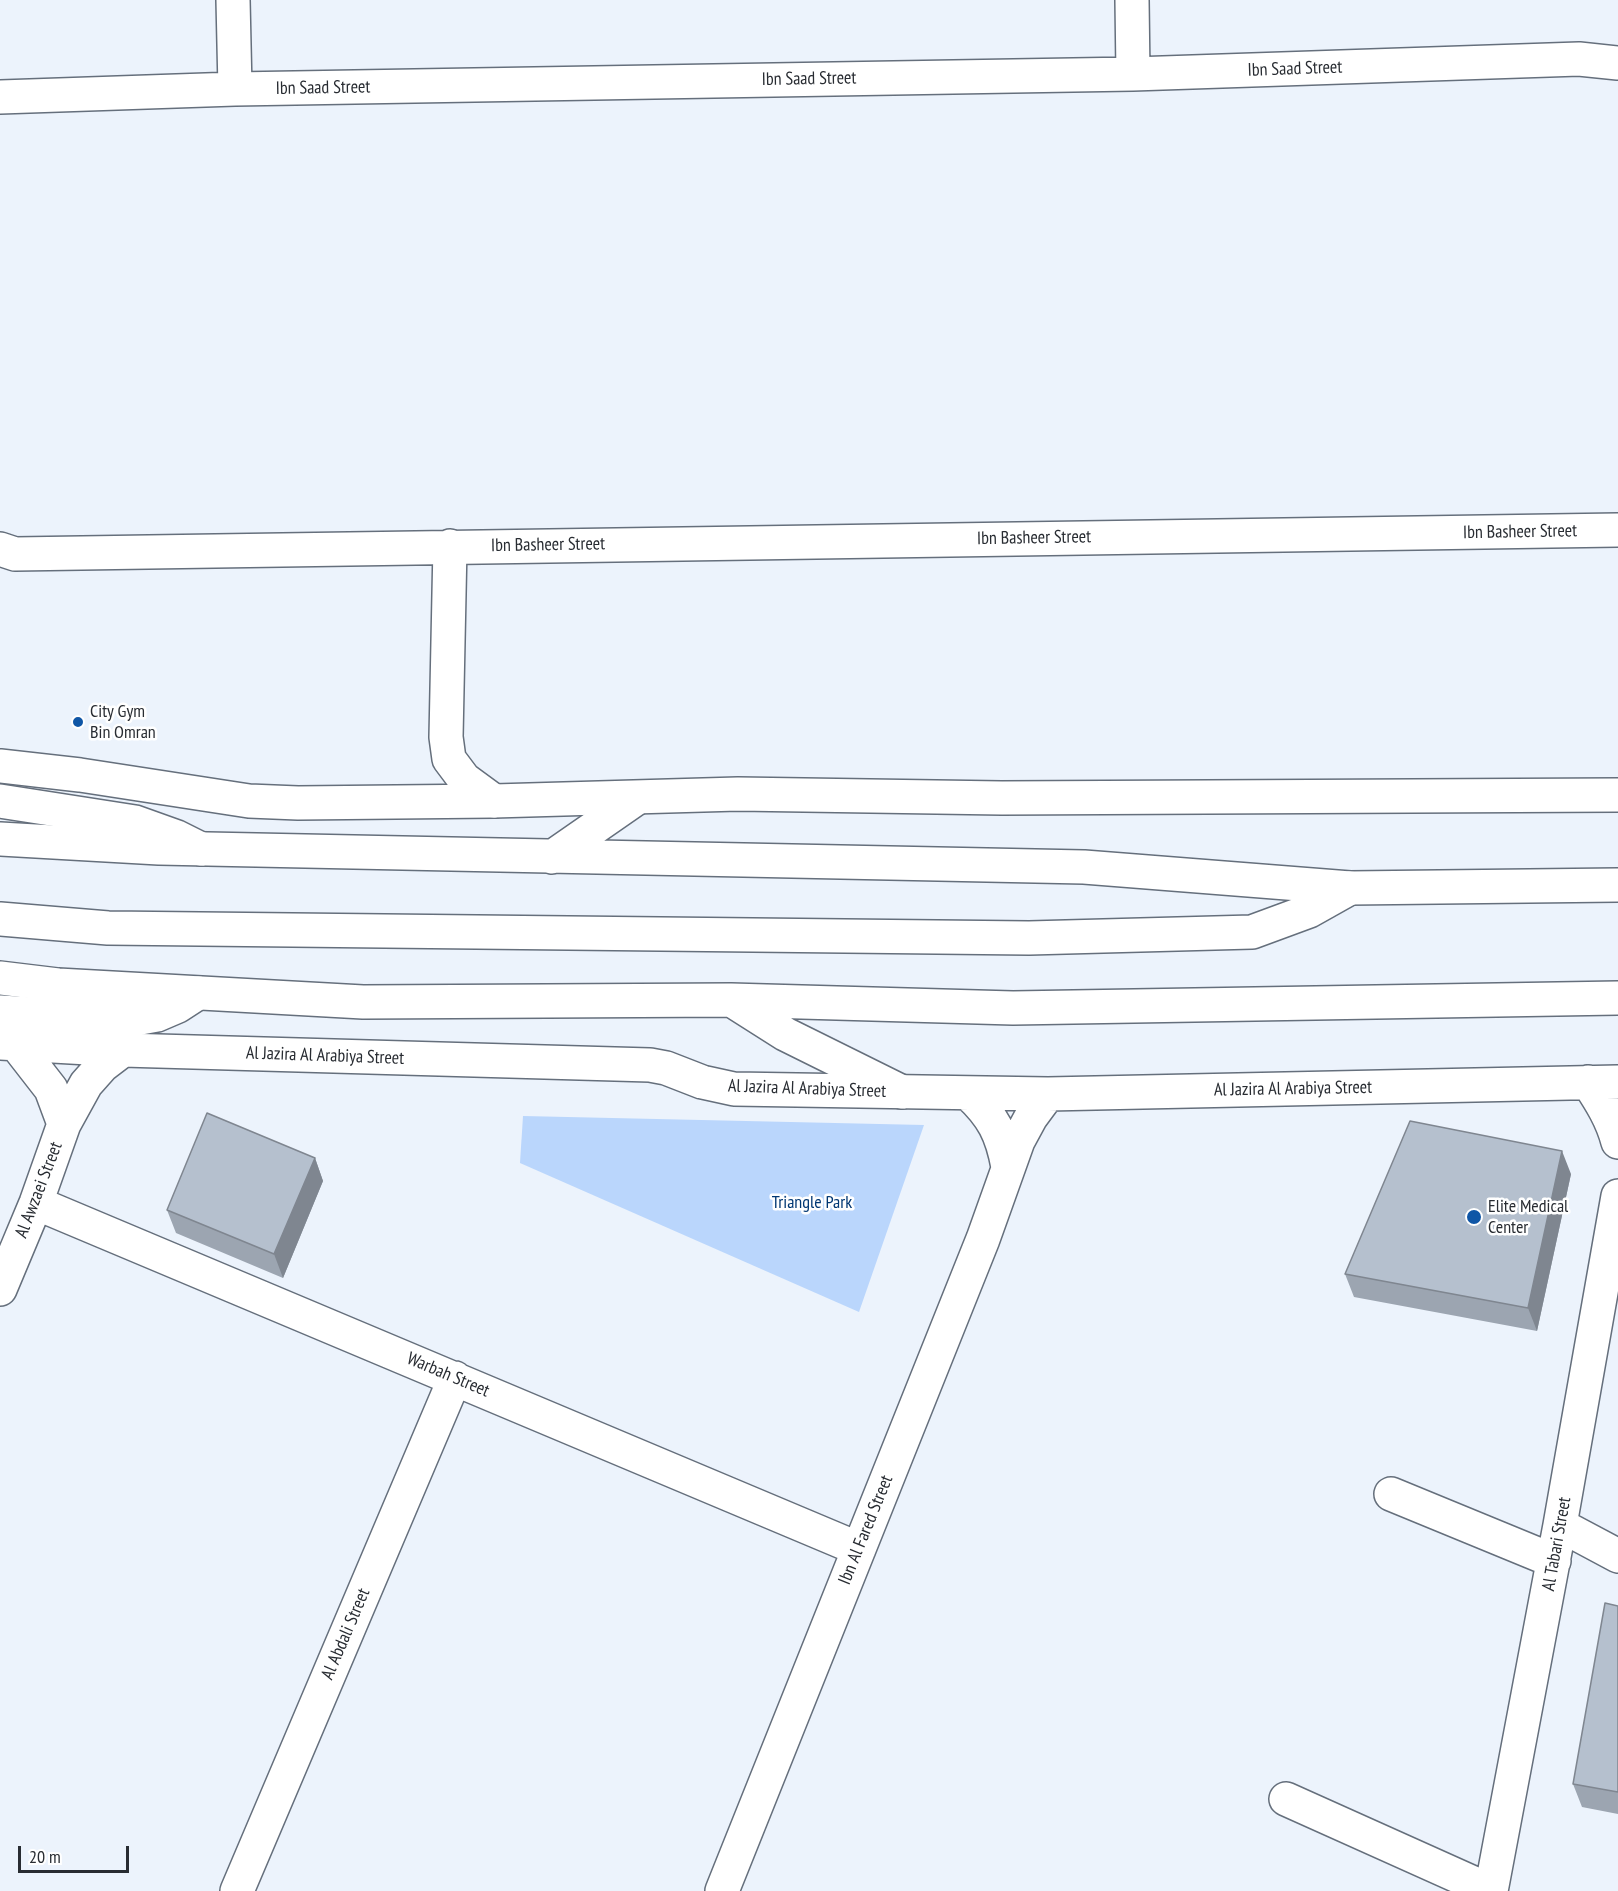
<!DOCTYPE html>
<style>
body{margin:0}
#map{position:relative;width:1618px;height:1891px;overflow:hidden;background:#ecf3fc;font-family:"PT Sans Narrow",sans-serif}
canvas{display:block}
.scale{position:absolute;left:18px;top:1846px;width:111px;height:27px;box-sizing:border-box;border:3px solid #282c32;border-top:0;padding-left:8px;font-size:18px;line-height:21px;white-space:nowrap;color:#282c32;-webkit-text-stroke:4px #fff;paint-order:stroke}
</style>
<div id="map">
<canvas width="1618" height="1891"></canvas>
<div class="scale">20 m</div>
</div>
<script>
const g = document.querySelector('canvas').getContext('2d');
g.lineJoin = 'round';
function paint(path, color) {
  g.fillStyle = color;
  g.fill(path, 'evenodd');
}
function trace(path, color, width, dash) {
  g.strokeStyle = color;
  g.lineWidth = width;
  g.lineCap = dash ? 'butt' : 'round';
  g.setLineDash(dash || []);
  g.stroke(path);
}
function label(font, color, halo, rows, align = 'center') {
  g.font = font + ' "PT Sans Narrow",sans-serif';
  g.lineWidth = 5;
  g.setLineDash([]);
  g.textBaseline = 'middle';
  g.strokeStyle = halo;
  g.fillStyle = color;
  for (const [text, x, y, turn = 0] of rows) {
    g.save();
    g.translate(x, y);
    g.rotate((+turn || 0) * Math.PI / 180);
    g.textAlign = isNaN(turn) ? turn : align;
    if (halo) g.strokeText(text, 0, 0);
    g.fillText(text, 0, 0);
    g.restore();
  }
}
const green = new Path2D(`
 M523,1116L924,1125L859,1312L520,1163Z`);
const minor = new Path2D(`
 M233,0L235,89
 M1132,0L1133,74
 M0,97L235,89L1133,74L1579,59L1618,63
 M450,546L446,737L449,759L464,779L494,801
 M0,549L15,554L1618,530
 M0,1043L123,1050L650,1065L666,1068L702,1082L734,1089L1048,1094L1618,1082
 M16,1044L51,1089L64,1124
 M1588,1082C1601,1102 1612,1119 1618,1142
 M968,1093C993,1116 1002,1134 1008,1167
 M36,1203L859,1549
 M0,1289L36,1203L64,1124L86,1084L102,1066L123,1050
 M1391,1494L1554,1561
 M1560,1525L1618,1556
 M1286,1799L1491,1891L1560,1525L1618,1196
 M237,1891L455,1378
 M722,1891L983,1239L1018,1141L1031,1117L1048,1094`);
const tertiary = new Path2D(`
 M0,766L80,775L249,801L298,803L494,801L738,794L1002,798L1618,795`);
const secondary = new Path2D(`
 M0,839L159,848L1084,867L1350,888L1618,885
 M552,857L637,798
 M0,978L58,985L363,1002L731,1000L1013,1008L1618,998
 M733,1001L785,1034L902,1092`);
const primary = new Path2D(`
 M0,801L135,822L177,837L201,849
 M0,919L108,928L1029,938L1252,932L1309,911L1350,888
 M0,1012L112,1019H135L157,1015L178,1006L198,993`);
const wall = new Path2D(`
 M315,1158L323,1181L283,1278L176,1233L167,1210Z
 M1571,1174L1537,1331L1354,1297L1345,1274Z
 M1618,1606V1814L1582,1807L1573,1784Z`);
const shadedWall = new Path2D(`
 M1562,1151L1571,1174L1537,1331L1528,1308Z
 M315,1158L323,1181L283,1278L274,1254Z`);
const building = new Path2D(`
 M207,1113L315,1158L274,1254L167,1210Z
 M1410,1121L1562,1151L1528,1308L1345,1274Z
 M1605,1603L1618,1606V1792L1573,1784Z`);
const markers = [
 [78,722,6,"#0f56a6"],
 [1474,1217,8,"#0f56a6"]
];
const streetNames = [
 ["Ibn Saad Street",1295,69,-2],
 ["Ibn Saad Street",809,79,-1],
 ["Ibn Saad Street",323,88,-1],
 ["Ibn Basheer Street",1520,532,-1],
 ["Ibn Basheer Street",1034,538,-1],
 ["Ibn Basheer Street",548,545,-1],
 ["Al Jazira Al Arabiya Street",325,1056,2],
 ["Al Jazira Al Arabiya Street",807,1089,2],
 ["Al Jazira Al Arabiya Street",1293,1089,-1],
 ["Al Awzaei Street",39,1190,-69],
 ["Warbah Street",448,1375,23],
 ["Ibn Al Fared Street",866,1530,-68],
 ["Al Tabari Street",1557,1544,-80],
 ["Al Abdali Street",346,1634,-67]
];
const poiNames = [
 ["City Gym",90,712],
 ["Bin Omran",90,733],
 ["Elite Medical",1488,1207],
 ["Center",1488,1228]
];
const parkNames = [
 ["Triangle Park",812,1203]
];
paint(green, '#bad6fc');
trace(minor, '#656f7c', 36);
trace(tertiary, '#656f7c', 36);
trace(secondary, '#656f7c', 36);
trace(primary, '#656f7c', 36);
trace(minor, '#fff', 33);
trace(tertiary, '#fff', 33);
trace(secondary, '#fff', 33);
trace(primary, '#fff', 33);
paint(wall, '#9ca5b1');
paint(shadedWall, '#7f8690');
paint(building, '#b5c0ce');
trace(building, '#7f8690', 1.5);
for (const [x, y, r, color] of markers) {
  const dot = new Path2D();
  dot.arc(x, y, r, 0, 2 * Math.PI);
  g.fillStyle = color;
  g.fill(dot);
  trace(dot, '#fff', 2);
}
label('18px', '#282c32', '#fff', streetNames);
label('18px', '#282c32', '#fff', poiNames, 'left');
label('18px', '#003773', '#fff', parkNames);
</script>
